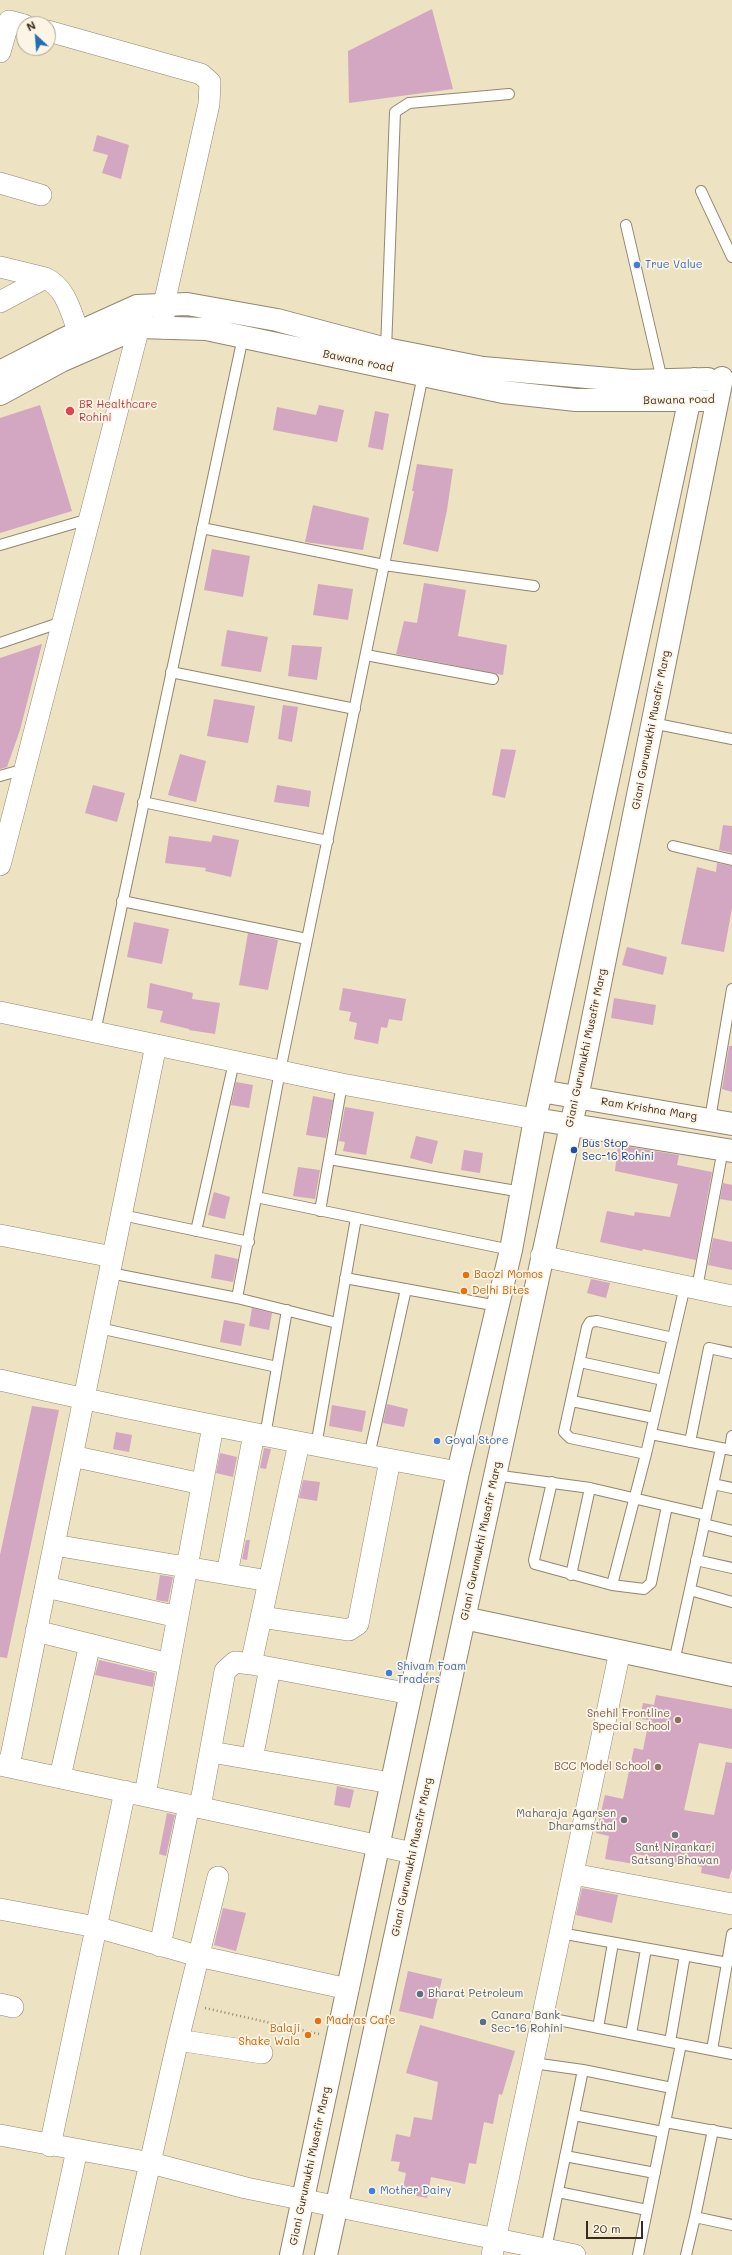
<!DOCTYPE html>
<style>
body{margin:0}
#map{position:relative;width:732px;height:2255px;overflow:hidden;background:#ede2c1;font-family:Mali,sans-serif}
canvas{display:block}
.north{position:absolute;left:16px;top:16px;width:40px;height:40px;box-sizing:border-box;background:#fcf5e5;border:1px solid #afa495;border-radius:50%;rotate:334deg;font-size:11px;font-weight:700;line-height:16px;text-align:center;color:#3b2a1e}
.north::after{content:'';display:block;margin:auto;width:14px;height:18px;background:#1f6fb2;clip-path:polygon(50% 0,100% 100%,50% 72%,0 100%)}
.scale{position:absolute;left:586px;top:2221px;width:57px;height:18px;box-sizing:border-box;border:2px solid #3b2a1e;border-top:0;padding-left:5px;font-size:12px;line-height:14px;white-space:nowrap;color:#3b2a1e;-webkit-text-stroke:3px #fcf5e5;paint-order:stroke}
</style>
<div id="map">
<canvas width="732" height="2255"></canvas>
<div class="north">N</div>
<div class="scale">20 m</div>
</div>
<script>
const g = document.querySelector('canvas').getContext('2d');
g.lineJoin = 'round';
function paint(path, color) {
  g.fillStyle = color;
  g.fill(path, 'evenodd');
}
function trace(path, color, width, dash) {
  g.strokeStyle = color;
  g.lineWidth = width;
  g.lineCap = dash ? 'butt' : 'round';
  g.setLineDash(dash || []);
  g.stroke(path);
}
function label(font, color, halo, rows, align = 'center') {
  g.font = font + ' Mali,sans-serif';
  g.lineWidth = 3.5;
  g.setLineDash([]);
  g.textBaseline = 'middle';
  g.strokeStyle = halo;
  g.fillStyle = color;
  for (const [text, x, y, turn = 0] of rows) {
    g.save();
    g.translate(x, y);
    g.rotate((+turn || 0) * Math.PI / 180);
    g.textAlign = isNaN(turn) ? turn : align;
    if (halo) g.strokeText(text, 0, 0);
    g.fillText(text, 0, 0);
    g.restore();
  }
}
const building = new Path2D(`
 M432,9L453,89L349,103L348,51Z
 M97,135L129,145L121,179L102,173L108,155L93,151Z
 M40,405L72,511L0,533V418Z
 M319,405L344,410L337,442L273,430L277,407L316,415Z
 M375,411L389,414L383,450L368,447Z
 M417,464L453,469L447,510L438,552L403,544L414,491H412Z
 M313,505L369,518L363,550L305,542Z
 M212,549L250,556L243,597L204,590Z
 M424,583L466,590L458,636L507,645L503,675L396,654L404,621L417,623Z
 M318,584L353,589L348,620L313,615Z
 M227,630L268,637L261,672L221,666Z
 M42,644L20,730L7,767L0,769V658Z
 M292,645L322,647L317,680L288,676Z
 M214,699L255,706L248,743L207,736Z
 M283,705L298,707L292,742L278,739Z
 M501,749L516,750L505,798L492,795Z
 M180,754L206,761L196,802L168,795Z
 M93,785L125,793L117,822L85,813Z
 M277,785L311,791L309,807L274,802Z
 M723,825L732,826V853L719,850Z
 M213,835L239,840L231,877L205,871L206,868L165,863L169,836L211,842Z
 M717,863L732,866V908L724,952L681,944L697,867L716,872Z
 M134,922L169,929L162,964L127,957Z
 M248,933L278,940L268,990L239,985Z
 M627,947L667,957L663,975L622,965Z
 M150,983L193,993L192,999L220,1003L215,1034L189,1030V1029L160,1022L163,1011L147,1008Z
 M343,988L406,999L402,1021L389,1019L387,1028L381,1027L378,1044L354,1039L357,1023L349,1021L351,1012L339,1010Z
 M614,998L656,1005L653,1025L611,1018Z
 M729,1046H732V1092L722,1089Z
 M236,1082L253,1085L249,1108L231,1105Z
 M313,1096L333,1100L326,1138L306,1135Z
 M345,1107L374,1112L366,1155L343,1151L345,1142L339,1141Z
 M416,1136L438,1141L432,1164L410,1158Z
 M618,1145L679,1155L677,1165L712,1172L696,1260L643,1249L642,1251L600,1242L607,1211L634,1216L635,1212L670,1217L678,1184L615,1171Z
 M464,1150L483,1153L480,1173L461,1170Z
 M298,1167L320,1170L315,1199L293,1196Z
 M723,1183L732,1185V1201L720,1199Z
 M214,1192L230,1197L225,1219L208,1215Z
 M713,1238L732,1242V1270L708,1265Z
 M215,1254L238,1259L233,1282L211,1278Z
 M591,1279L610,1283L606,1298L587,1293Z
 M252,1308L272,1313L269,1330L249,1326Z
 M224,1320L245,1324L241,1346L220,1342Z
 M387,1404L408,1409L404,1427L383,1423Z
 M332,1405L366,1411L362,1432L329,1426Z
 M32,1406L59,1410L7,1658L0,1657V1555Z
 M116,1432L132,1435L129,1452L113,1449Z
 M264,1448L271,1449L266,1469L260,1468Z
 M220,1453L237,1457L233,1477L216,1473Z
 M303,1480L320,1482L317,1501L299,1498Z
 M246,1540H250L247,1560L242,1559Z
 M160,1575L173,1577L168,1602L156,1600Z
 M99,1660L155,1673L153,1687L95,1675Z
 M656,1695L732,1709V1749L699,1743L684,1810L714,1815L726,1762L732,1763V1868L729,1879L701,1873L702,1867L636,1854L634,1864L605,1859L609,1836L596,1833L605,1795L623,1799L634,1748L643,1750L649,1720L640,1719L643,1703L654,1705Z
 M337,1786L354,1790L350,1808L334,1805Z
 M167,1813L175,1815L166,1856L159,1854Z
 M582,1888L618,1895L612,1923L576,1915Z
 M223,1908L246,1913L236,1951L214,1945Z
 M408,1971L442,1979L433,2019L399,2011Z
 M420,2025L515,2051L502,2095L499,2094L493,2124L484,2122L476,2164L469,2163L465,2184L431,2177L427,2198L402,2193L406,2173L398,2171L400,2162L391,2161L396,2134L410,2137L414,2117L432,2120L438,2082L406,2073Z`);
const path = new Path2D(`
 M205,2008L319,2034`);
const lane = new Path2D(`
 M701,191L732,257
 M626,225L662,380
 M386,349L395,112L409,103L509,94
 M202,528L384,565L534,586
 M0,545L89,519
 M0,643L62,622
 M366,655L493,679
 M171,672L355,709
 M652,723L732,739
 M0,776L25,769
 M143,802L328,841
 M673,846L732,860
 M122,901L307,939
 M95,1032L243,337
 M710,1119L732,989
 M329,1159L522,1192
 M256,1197L511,1250
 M320,1211L342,1084
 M122,1215L249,1242
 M196,1231L234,1062
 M110,1273L237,1298L337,1323
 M345,1278L498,1306
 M697,1288L723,1149
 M237,1298L280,1071L423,375
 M99,1328L277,1367
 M580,1362L663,1380
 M572,1401L654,1418
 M651,1434L732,1450
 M265,1436L287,1310
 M690,1442L709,1348L732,1353
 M316,1446L356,1218
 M730,1449L732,1436
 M646,1454L570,1438L564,1432L587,1327L590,1322L597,1321L673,1338
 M369,1456L406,1289
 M494,1475L590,1488L706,1515
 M552,1482L534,1560L535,1564L612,1585L646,1454L685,1286
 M713,1484L732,1488
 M704,1524L732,1531
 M696,1560L732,1568
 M571,1575L590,1488
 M612,1585L644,1589L651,1583L667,1506
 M690,1590L732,1602
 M674,1662L721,1448
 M560,1933L728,1963
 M543,2017L732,2054
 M598,2028L613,1943
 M631,2034L646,1949
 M670,2042L685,1955
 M712,2050L732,1934
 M533,2063L583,2070L672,2088
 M574,2115L663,2132
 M665,2122L732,2134
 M713,2130L695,2217L732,2225
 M565,2156L655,2173
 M558,2192L647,2210
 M546,2249L583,2070
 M638,2255L681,2044
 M686,2255L695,2217`);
const street = new Path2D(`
 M48,31L201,74L210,82L209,104L164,304V328
 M0,52L9,21L24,25
 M0,183L41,195
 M0,267L45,278
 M0,302L45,278C66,287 71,313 79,333
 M0,865L139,327
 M0,1012L342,1084L535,1119
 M0,1235L113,1257
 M541,1256L732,1296
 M0,1380C152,1415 305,1444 458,1472
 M299,1443L251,1664L411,1694
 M72,1456L202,1484
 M54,1545L269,1581
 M227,1574L254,1434
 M46,1587L178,1617
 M261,1617L349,1630L358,1624L390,1460
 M36,1631L169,1664
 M211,1752L391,1783
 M252,1759L270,1668
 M0,1765L413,1853
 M9,1766L156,1045
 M60,1777L90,1644
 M145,1795L213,1426
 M200,1807L225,1671L235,1662L251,1664
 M573,1874L732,1904
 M0,1909L96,1927L198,1956L348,1989
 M160,1946L189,1805
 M0,2004L13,2007
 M178,2040L262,2053
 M0,2135L151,2163L246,2188L575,2255
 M50,2146L125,1791
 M54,2255L77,2150
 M129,2255L178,2040L218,1877
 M492,2255L620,1651`);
const secondary = new Path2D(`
 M0,372L64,339L137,306L187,304L277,320L386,349L483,368L633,381L708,379
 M0,394L61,361L139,327L206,329L503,392L576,400H703
 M541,1091L732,1124
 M535,1119L732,1151
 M464,1618L732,1675
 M291,2255L458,1472L511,1250L535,1119L694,379
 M326,2255L577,1098L722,378`);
const markers = [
 [637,265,4,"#3f7fe0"],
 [70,411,5,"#e0444e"],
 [574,1150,4,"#1a4fb4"],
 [466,1275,4,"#e8710a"],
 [464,1291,4,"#e8710a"],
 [437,1441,4,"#3f7fe0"],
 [389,1673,4,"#3f7fe0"],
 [678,1720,4,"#8d6e63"],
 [658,1767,4,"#8d6e63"],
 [624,1820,4,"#6b7280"],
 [675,1835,4,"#6b7280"],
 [420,1994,4,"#5c6f8a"],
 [318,2021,4,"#e8710a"],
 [483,2022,4,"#5c6f8a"],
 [308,2035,4,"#e8710a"],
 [372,2191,4,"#3f7fe0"]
];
const shopNames = [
 ["True Value",645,265],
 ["Goyal Store",445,1441],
 ["Shivam Foam",397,1667],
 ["Traders",397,1680],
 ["Mother Dairy",380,2191]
];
const streetNames = [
 ["Bawana road",358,361,12],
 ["Bawana road",679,400,-1],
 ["Giani Gurumukhi Musafir Marg",651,730,-79],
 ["Giani Gurumukhi Musafir Marg",586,1048,-78],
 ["Ram Krishna Marg",649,1109,9],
 ["Giani Gurumukhi Musafir Marg",481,1541,-78],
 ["Giani Gurumukhi Musafir Marg",412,1857,-78],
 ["Giani Gurumukhi Musafir Marg",310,2166,-78]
];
const healthNames = [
 ["BR Healthcare",79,405],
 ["Rohini",79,418]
];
const transitNames = [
 ["Bus Stop",582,1144],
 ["Sec-16 Rohini",582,1157]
];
const foodNames = [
 ["Baozi Momos",474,1275],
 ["Delhi Bites",472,1291],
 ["Madras Cafe",326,2021],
 ["Balaji",300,2029,"right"],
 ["Shake Wala",300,2042,"right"]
];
const educationNames = [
 ["Snehil Frontline",670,1714],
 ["Special School",670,1727],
 ["BCC Model School",650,1767]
];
const worshipNames = [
 ["Maharaja Agarsen",616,1814],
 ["Dharamsthal",616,1827],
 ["Sant Nirankari",675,1848,"center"],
 ["Satsang Bhawan",675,1861,"center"]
];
const serviceNames = [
 ["Bharat Petroleum",428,1994],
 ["Canara Bank",491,2016],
 ["Sec-16 Rohini",491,2029]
];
paint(building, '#d3a6c1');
trace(lane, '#948670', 12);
trace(street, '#948670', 22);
trace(secondary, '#948670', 24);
trace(path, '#948670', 2.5, [1, 3]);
trace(lane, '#fff', 10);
trace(street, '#fff', 21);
trace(secondary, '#fff', 22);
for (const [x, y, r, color] of markers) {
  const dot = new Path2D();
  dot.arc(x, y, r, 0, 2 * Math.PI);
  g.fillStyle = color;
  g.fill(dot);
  trace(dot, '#fcf5e5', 1.5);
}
label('11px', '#366cbe', '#fcf5e5', shopNames, 'left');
label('11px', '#3b2a1e', '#fcf5e5', streetNames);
label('11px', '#be3a42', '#fcf5e5', healthNames, 'left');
label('11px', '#164399', '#fcf5e5', transitNames, 'left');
label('11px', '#c56008', '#fcf5e5', foodNames, 'left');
label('11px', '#785e54', '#fcf5e5', educationNames, 'right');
label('11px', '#5b616d', '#fcf5e5', worshipNames, 'right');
label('11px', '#4e5e75', '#fcf5e5', serviceNames, 'left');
</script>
